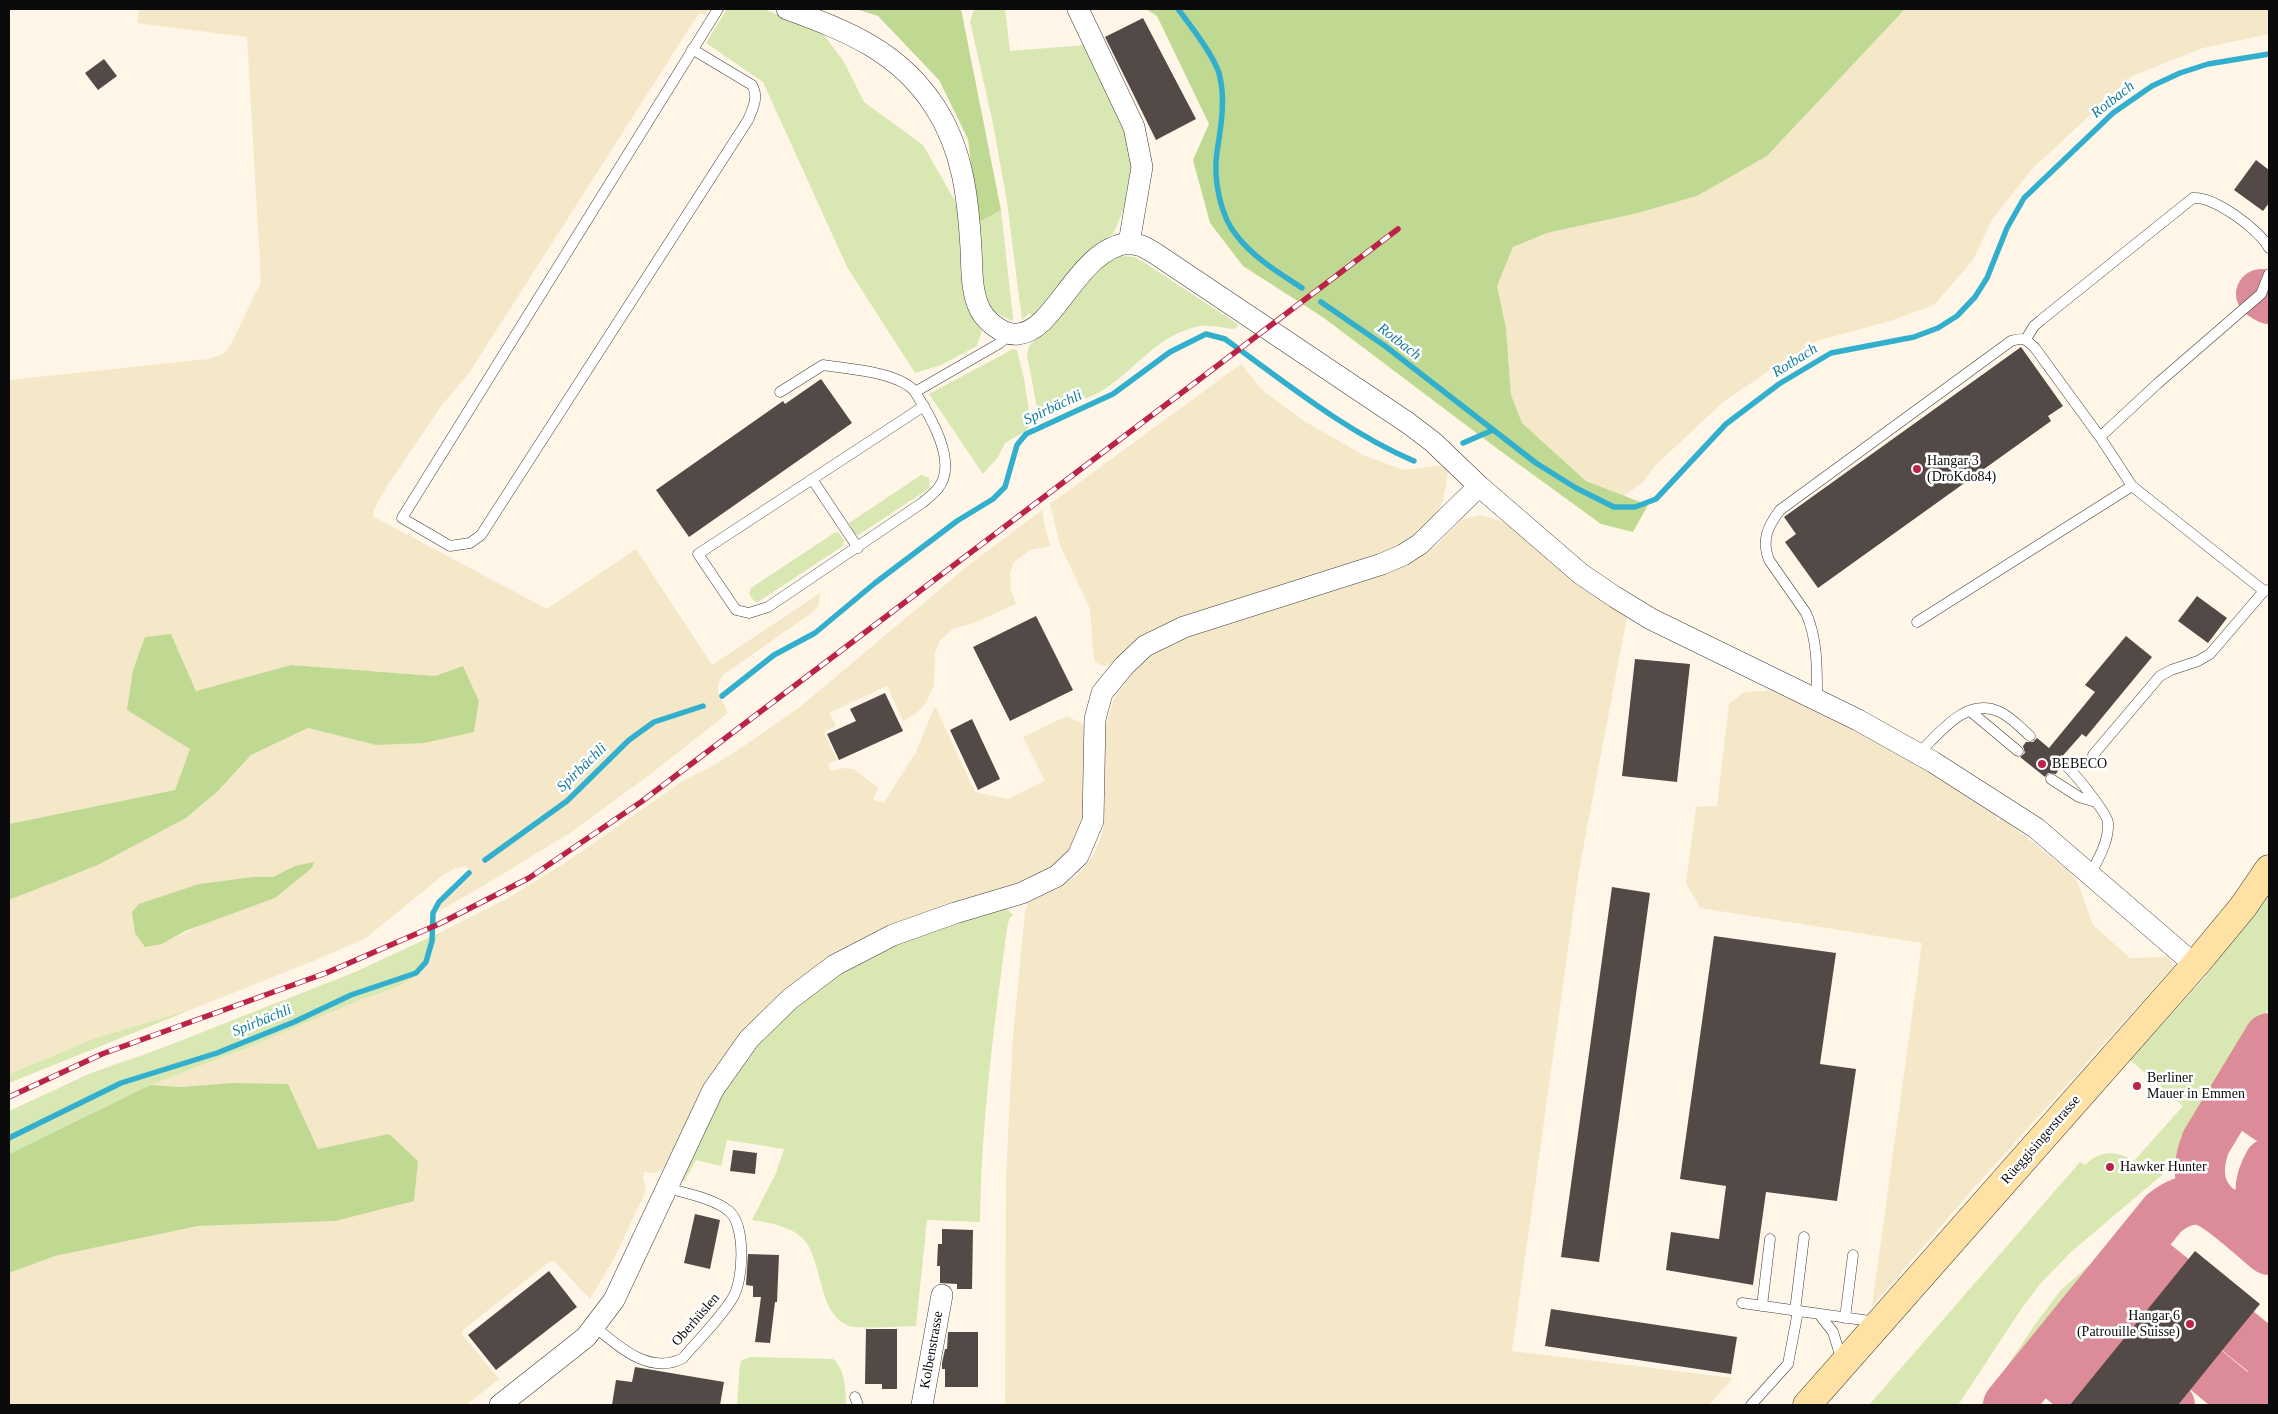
<!DOCTYPE html>
<meta charset="utf-8">
<style>
body{margin:0}
#map{position:relative;width:2278px;height:1414px;overflow:hidden;background:#fff6e8;font-family:Georgia,serif}
canvas{display:block}
.frame{position:absolute;inset:0;border:10px solid #0b0b0b;pointer-events:none}
</style>
<div id="map">
<canvas width="2278" height="1414"></canvas>
<div class="frame"></div>
</div>
<script>
const g = document.querySelector('canvas').getContext('2d');
g.lineJoin = 'round';
function paint(path, color) {
  g.fillStyle = color;
  g.fill(path, 'evenodd');
}
function trace(path, color, width, dash) {
  g.strokeStyle = color;
  g.lineWidth = width;
  g.lineCap = dash ? 'butt' : 'round';
  g.setLineDash(dash || []);
  g.stroke(path);
}
function label(font, color, halo, rows, align = 'center') {
  g.font = font + ' Georgia,serif';
  g.lineWidth = 5;
  g.setLineDash([]);
  g.textBaseline = 'middle';
  g.strokeStyle = halo;
  g.fillStyle = color;
  for (const [text, x, y, turn = 0] of rows) {
    g.save();
    g.translate(x, y);
    g.rotate((+turn || 0) * Math.PI / 180);
    g.textAlign = isNaN(turn) ? turn : align;
    if (halo) g.strokeText(text, 0, 0);
    g.fillText(text, 0, 0);
    g.restore();
  }
}
const farmland = new Path2D(`
 M139,9H709L705,15L699,13L469,373L442,405L387,486L373,511L374,517L547,609L636,549L712,665L820,593L818,606L813,612L723,675L718,684V693L728,713L652,773L570,833L483,886L439,911V907L444,901L472,875L466,866L456,868L443,875L366,938L316,960L193,1009L95,1038L9,1074V900L98,865L186,818L218,791L251,755L308,728L376,745L474,732L479,701L463,666L435,676L291,665L196,691L171,634L190,749L175,790L9,824V380L208,359L223,354L230,346L261,282L247,37L137,23ZM312,868L299,877L162,944L199,884L252,877H273Z
 M1905,9H2269V34L2203,48L2132,76L2031,170L1992,220L1973,260L1934,305L1890,321L1817,341L1777,365L1722,403L1655,466L1643,482L1624,496L1586,481L1522,423L1511,396L1506,328L1497,286L1513,247L1547,233L1638,213L1697,196L1767,156Z
 M1241,364L1262,390L1304,421L1365,456L1404,470L1443,465L1448,472L1443,501L1435,516L1415,536L1399,546L1140,637L1110,665L1104,666L1097,663L1094,660L1090,609L1060,545L1050,504Z
 M1042,510L1047,536L1051,546L1030,550L1014,562L1010,573L1011,590L1016,604L974,623L953,629L940,640L935,652L934,685L926,703L917,713L903,721L887,686L829,713L836,726L824,732L837,760L829,763V769L833,771L843,768L854,769L878,788L873,800L884,803L916,752L935,706L975,792L1008,799L1045,781L1023,737L1067,716L1085,725L1087,760L1081,833L1070,853L668,1165L656,1173L644,1172L643,1179L646,1187L642,1200L613,1260L590,1299L554,1261L549,1262L463,1330L462,1334L499,1379L466,1405H9V1273L55,1256L198,1226L335,1221L318,1149L288,1084L181,1087L150,1085L247,1048L360,1000L399,987L428,963L439,933L508,898L568,861L684,780L709,768L741,748L800,707L970,564Z
 M1481,515L1506,523L1627,617L1579,870L1512,1351L1733,1378L1709,1405H1005L1006,1176L1013,1036L1025,912L1028,903L1059,888L1080,873L1094,854L1103,832L1105,796L1103,745L1106,724L1114,699L1131,675L1147,658L1165,647L1190,635L1390,569L1421,556L1438,544L1461,520Z
 M1776,690L1877,739L1997,814L1995,817L1998,821L2002,818L2071,873L2078,883L2093,925L2130,958L2162,957L2168,955L2173,967L1973,1189L1872,1306L1922,943L1700,908L1686,883L1696,807L1717,806L1729,704L1744,692Z`);
const green = new Path2D(`
 M727,9H764L824,35L844,62L864,102L923,145L959,208L972,315L982,331L977,346L939,366L915,373L847,267L763,82L706,43Z
 M974,9H1005L1010,51L1085,45L1129,141L1131,169L1124,209L1113,234L1098,244L1033,316L1029,313L1022,320L1007,202L993,124L970,21Z
 M1001,210L1013,318L1012,321L993,311L985,300L978,223Z
 M1123,256L1135,257L1145,263L1239,325L1234,329C1220,328 1206,323 1192,328C1155,338 1132,373 1100,392C1081,402 1058,409 1038,413L1027,355L1029,346L1057,318L1098,269L1114,259Z
 M1013,349L1017,350L1024,379L1031,424L1027,430L1005,443L998,457L983,474L929,394Z
 M921,475L929,478L930,488L863,532L859,535L853,534L849,523Z
 M838,532L844,540L843,546L758,602L754,601L749,594L751,588L834,533Z
 M2269,889V1008L2184,1151L2162,1175L2071,1252L2041,1283L2022,1308L1958,1405H1869L2080,1162L2085,1165C2100,1150 2116,1150 2134,1161L2183,1106L2130,1060L2206,976Z
 M1006,908L1013,915L1009,919L1007,929C994,1026 981,1123 980,1222L927,1220L916,1326C903,1326 856,1330 847,1325C818,1312 823,1264 805,1241C794,1227 768,1222 752,1220L776,1173L784,1149L727,1140L721,1166L696,1160L684,1182L681,1177C696,1147 709,1114 726,1085C766,1022 829,970 898,942C932,927 971,919 1006,908Z
 M439,933L428,963L419,974L398,987L360,1000L247,1048L150,1085L9,1154V1111L91,1073L162,1048L355,972Z
 M193,1009L9,1083V1074L95,1038Z
 M2136,1224L1990,1405H1981L2036,1323L2061,1290Z
 M751,1357L833,1359C845,1368 846,1391 846,1405H737L740,1364L742,1360Z`);
const forest = new Path2D(`
 M856,9H961L1001,210L978,223L968,139L939,80L878,16Z
 M1146,9H1905L1767,156L1697,196L1638,213L1547,233L1513,247L1497,286L1506,328L1511,395L1522,423L1586,481L1648,505L1633,532L1601,524L1499,450L1324,318L1243,266L1210,223L1193,160L1209,124L1157,16Z
 M171,634L196,691L291,665L435,676L463,666L479,701L474,732L424,743L376,745L308,728L251,755L218,791L186,818L98,865L9,900V824L175,790L190,749L127,710L133,670L145,637Z
 M314,862L312,868L275,898L185,931L162,944L145,947L135,933L132,912L139,904L199,884L252,877H273L295,866Z
 M233,1083L288,1084L318,1149L389,1134L418,1161L414,1201L335,1221L198,1226L55,1256L9,1273V1154L150,1085L181,1087Z`);
const stream = new Path2D(`
 M1178,9C1190,25 1213,54 1219,73C1226,99 1221,126 1217,152C1213,178 1220,216 1237,236C1254,258 1279,273 1302,288
 M1321,302L1385,346L1536,463L1576,488L1614,507H1635L1656,499L1726,424L1779,384L1831,353L1914,337L1938,328L1957,316L1975,297L1987,278L2007,228L2024,198L2113,113L2152,86L2180,73L2208,64L2269,54
 M1463,443L1493,430
 M722,696L774,655L815,633L875,583L957,521L993,499L1005,487L1017,445L1026,434L1113,394L1170,352L1206,334L1225,339C1285,382 1346,432 1414,461
 M485,860L567,801L629,740L654,722L703,706
 M9,1138L121,1083L217,1053L294,1022L351,995L416,973L426,962L432,941L433,913L439,902L469,873`);
const taxiway = new Path2D(`
 M2261,294L2269,299
 M2244,1081C2239,1101 2255,1110 2269,1119
 M2269,1163C2258,1182 2257,1199 2269,1218
 M2216,1207C2196,1190 2197,1165 2206,1142L2269,1038
 M2147,1235L2143,1244L2145,1256L2269,1356
 M2116,1273L2112,1282L2114,1294L2235,1394L2248,1398L2265,1395
 M2085,1311L2081,1321L2083,1332L2170,1405
 M2053,1350L2049,1359L2052,1371L2093,1405
 M2008,1405L2164,1213C2174,1205 2186,1198 2200,1200C2218,1203 2254,1238 2269,1250`);
const building = new Path2D(`
 M1143,18L1196,119L1156,140L1105,37Z
 M104,59L117,76L98,90L85,73Z
 M2256,160L2269,170V203L2263,211L2234,190Z
 M2021,347L2063,406L2048,416L2051,421L1818,588L1785,542L1796,534L1784,517Z
 M821,379L852,423L689,537L656,490L783,401L785,404Z
 M2197,596L2227,618L2208,643L2178,621Z
 M1036,616L1073,690L1010,721L973,647Z
 M2126,636L2152,657L2086,737L2082,734L2059,760L2057,766L2059,769L2056,774L2048,773L2045,777L2020,757L2025,753L2023,746L2026,742H2033L2037,738L2049,748L2095,692L2085,685Z
 M1635,659L1690,664L1677,782L1622,776Z
 M885,693L903,731L839,760L827,734L856,721L850,709Z
 M972,719L1000,779L978,790L950,730Z
 M1612,887L1650,893L1599,1262L1561,1257Z
 M1714,936L1836,953L1820,1064L1856,1069L1837,1201L1766,1192L1753,1285L1666,1270L1671,1232L1719,1239L1726,1186L1680,1179Z
 M733,1150L757,1153L755,1174L730,1171Z
 M695,1214L720,1220L710,1269L684,1263Z
 M942,1229L973,1230L972,1289H957V1284L940,1283V1266H937L938,1244H942Z
 M2195,1251L2260,1304L2237,1332L2178,1405H2070Z
 M748,1254L779,1255L777,1302H775L770,1343L755,1342L761,1297H753V1286L746,1285Z
 M549,1271L577,1307L496,1370L468,1335Z
 M1551,1309L1737,1337L1731,1374L1545,1346Z
 M866,1329H897V1389H882V1384H865Z
 M948,1332H978V1387H945V1369H942V1363L945,1349H947Z
 M635,1367L724,1382L720,1405H612L616,1380L632,1382Z`);
const service = new Path2D(`
 M692,49L752,85C759,97 753,108 748,120L481,535L470,543L450,546L402,518L718,9
 M2026,339L2034,326L2041,320L2193,198C2214,196 2260,230 2269,248
 M780,392L823,365C848,369 900,372 915,392L1000,343L1010,334
 M915,392C929,414 958,461 939,487C935,493 928,498 922,503L768,607L749,613L736,610L698,554L924,406
 M2100,437L2157,384L2261,294L2269,274
 M812,479L858,548
 M1917,622L2132,486
 M1817,700C1817,671 1818,640 1806,613L1769,560C1761,540 1768,526 1780,510L2011,341C2023,337 2026,339 2035,348L2100,437L2132,486L2264,591
 M1970,711L2018,751
 M1919,753C1940,733 1966,696 2000,712C2011,717 2021,728 2030,736
 M2093,755L2160,676L2171,670L2198,661L2210,654L2264,591L2269,590
 M2064,764C2073,771 2108,814 2108,823C2109,842 2098,859 2090,875
 M2051,779L2079,797L2096,802
 M1742,1303L1877,1322
 M1762,1306L1770,1239
 M1795,1311L1804,1237
 M1819,1314L1833,1332L1842,1361
 M1845,1318L1853,1255
 M595,1327C618,1346 650,1376 683,1358C699,1339 719,1320 732,1299C744,1281 746,1226 729,1211C713,1198 687,1194 668,1188
 M855,1397L858,1405
 M1751,1405L1788,1364L1798,1311`);
const minor = new Path2D(`
 M787,9C847,31 899,51 935,107C963,150 968,198 971,248C972,266 971,288 978,305C983,319 1002,336 1018,334C1056,331 1077,249 1129,243
 M1078,9L1134,127L1142,167L1129,243L1142,246L1153,252L1408,423L1433,442L1479,486
 M500,1405L586,1337L614,1300L713,1090L749,1039L790,999L835,965L893,935L955,913L1022,893L1057,876L1078,856L1093,821L1095,719L1102,693L1124,666L1145,646L1184,627L1382,564L1403,555L1420,544L1479,486L1581,574L1615,597L1651,619L1858,720L1933,762L2036,828L2195,965
 M922,1405L942,1295`);
const secondary = new Path2D(`
 M1807,1405L2195,965L2243,907L2269,869`);
const rail = new Path2D(`
 M9,1097L102,1054L326,973L439,924L529,878L641,802L1398,229`);
const markers = [
 [1917,469,5,"#ba2348"],
 [2042,764,5,"#ba2348"],
 [2137,1086,5,"#ba2348"],
 [2110,1167,5,"#ba2348"],
 [2190,1324,5,"#ba2348"]
];
const poiNames = [
 ["Hangar 3",1927,461],
 ["(DroKdo84)",1927,477],
 ["BEBECO",2052,764],
 ["Berliner",2147,1078],
 ["Mauer in Emmen",2147,1094],
 ["Hawker Hunter",2120,1167],
 ["Hangar 6",2180,1316,"right"],
 ["(Patrouille Suisse)",2180,1332,"right"]
];
const streetNames = [
 ["Rüeggisingerstrasse",2041,1140,-49],
 ["Oberhüslen",696,1320,-49],
 ["Kolbenstrasse",932,1350,-80]
];
const waterNames = [
 ["Rotbach",2113,100,-38],
 ["Rotbach",1399,342,37],
 ["Rotbach",1795,361,-32],
 ["Spirbächli",1053,408,-25],
 ["Spirbächli",582,768,-44],
 ["Spirbächli",262,1021,-22]
];
paint(farmland, '#f4e8c9');
paint(green, '#d9e8b3');
paint(forest, '#c0d992');
trace(stream, '#33afce', 5.5);
trace(taxiway, '#dc8c98', 50);
paint(building, '#534947');
trace(service, '#3e3e3e', 11);
trace(minor, '#3e3e3e', 22);
trace(secondary, '#2d2d2d', 29);
trace(service, '#fff', 10);
trace(minor, '#fff', 21);
trace(secondary, '#ffe2a3', 28);
trace(rail, '#ba2348', 5.5);
trace(rail, '#fff', 4, [11]);
for (const [x, y, r, color] of markers) {
  const dot = new Path2D();
  dot.arc(x, y, r, 0, 2 * Math.PI);
  g.fillStyle = color;
  g.fill(dot);
  trace(dot, '#fff', 2);
}
label('14px', '#0b0b0b', '#fff', poiNames, 'left');
label('14px', '#0b0b0b', '#fff', streetNames);
label('italic 15px', '#147c9c', '#fff', waterNames);
</script>
